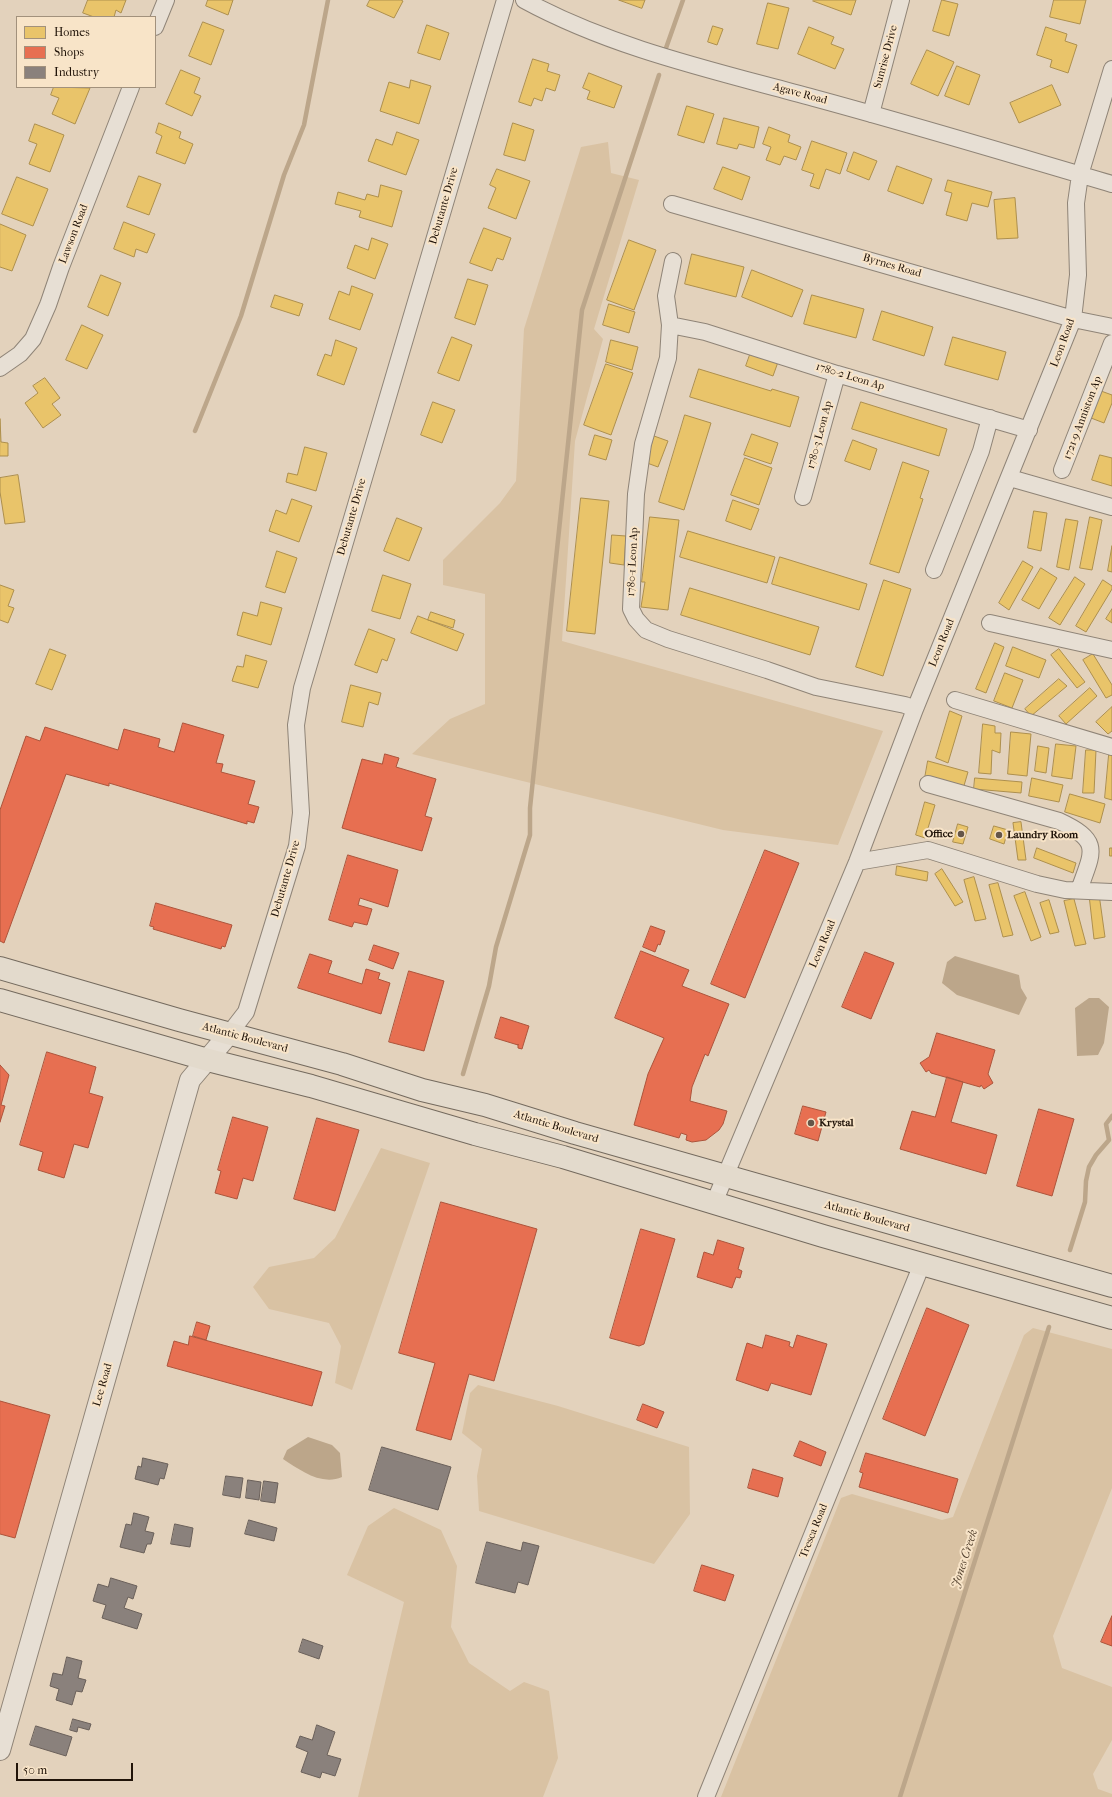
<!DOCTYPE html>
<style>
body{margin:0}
#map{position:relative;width:1112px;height:1797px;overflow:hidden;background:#e3d2bc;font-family:"IM FELL French Canon",serif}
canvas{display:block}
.legend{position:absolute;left:16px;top:16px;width:140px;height:72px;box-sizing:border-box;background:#f8e4c8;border:1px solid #a2917c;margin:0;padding:5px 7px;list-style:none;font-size:12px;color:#211409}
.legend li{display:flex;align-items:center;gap:8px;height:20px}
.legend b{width:20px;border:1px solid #a2917c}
.scale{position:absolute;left:16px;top:1763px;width:117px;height:18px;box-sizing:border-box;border:2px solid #211409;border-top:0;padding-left:5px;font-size:12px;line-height:14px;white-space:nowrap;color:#211409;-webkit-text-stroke:3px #f8e4c8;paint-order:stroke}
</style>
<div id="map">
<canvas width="1112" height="1797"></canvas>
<ul class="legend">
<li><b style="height:11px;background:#e9c46a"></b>Homes</li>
<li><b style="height:11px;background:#e76f51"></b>Shops</li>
<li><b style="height:11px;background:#8a817c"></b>Industry</li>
</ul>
<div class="scale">50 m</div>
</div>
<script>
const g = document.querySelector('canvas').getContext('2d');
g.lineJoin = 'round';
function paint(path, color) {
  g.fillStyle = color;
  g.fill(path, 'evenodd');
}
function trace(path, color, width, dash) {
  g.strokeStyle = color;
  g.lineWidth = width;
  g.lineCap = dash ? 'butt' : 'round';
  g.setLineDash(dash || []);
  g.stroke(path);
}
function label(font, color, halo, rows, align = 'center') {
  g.font = font + ' "IM FELL French Canon",serif';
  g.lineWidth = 4;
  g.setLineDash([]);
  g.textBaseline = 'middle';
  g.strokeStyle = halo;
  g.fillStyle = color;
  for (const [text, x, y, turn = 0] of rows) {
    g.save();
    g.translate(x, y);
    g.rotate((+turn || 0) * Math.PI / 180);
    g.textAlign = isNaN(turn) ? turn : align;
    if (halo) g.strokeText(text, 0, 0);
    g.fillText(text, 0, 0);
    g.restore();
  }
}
const green = new Path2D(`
 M608,142L611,173L639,180L594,329L603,339L575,441L562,641L883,731L838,845L723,830L412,754L450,719L485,704V594L443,585V560L500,503L516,481L524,329L581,147Z
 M381,1148L430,1163L352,1390L335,1383L341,1346L329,1323L269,1309L253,1287L269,1267L314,1258L335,1238Z
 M1033,1328L1112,1349V1488L1053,1636L1062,1668L1112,1687V1740L1093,1774L1098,1789L1112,1794V1797H721L841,1498L852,1494L942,1520L953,1517L1024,1335Z
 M478,1385L558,1406L689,1447L690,1514L654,1564L479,1511L477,1476L482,1449L462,1433L470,1393Z
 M394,1508L441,1530L457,1566L451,1627L469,1663L510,1691L524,1682L549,1691L558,1758L543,1797H358L404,1602L347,1575L368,1526Z`);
const water = new Path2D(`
 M955,956L1019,975L1021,988L1027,998L1019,1015L957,995L942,983L947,962Z
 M1089,998H1099L1109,1007L1104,1043L1098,1055L1077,1056L1075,1008Z
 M308,1437L332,1445L340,1453L342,1477C321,1486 300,1470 283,1459L287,1450Z`);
const homes = new Path2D(`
 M88,0H126L121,13L116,10L114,17H94L83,13Z
 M208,0H233L228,15L206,6Z
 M370,0H401L403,1L394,18L367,6Z
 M619,0H645L642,8Z
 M814,0H856L851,15L813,1Z
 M942,0L958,4L949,36L933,31Z
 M1054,0H1086L1080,24L1050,17Z
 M768,3L789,8L778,49L757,44Z
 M203,22L224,30L211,65L189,56Z
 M427,25L449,33L440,60L418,53Z
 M713,26L723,29L717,45L708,42Z
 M809,27L834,37L831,44L844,49L835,69L798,54Z
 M1046,27L1067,34L1065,41L1077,45L1068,73L1050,67L1052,60L1037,55Z
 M927,50L954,62L938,96L911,84Z
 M533,59L549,64L547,71L560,75L555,91L546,88L542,101L534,98L531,106L519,102Z
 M957,66L980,75L969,105L945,96Z
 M181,70L200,78L194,93L201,96L192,116L166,104Z
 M589,73L622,86L614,108L587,99L590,91L583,88Z
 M411,80L431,86L419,124L380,111L389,82L409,88Z
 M1052,85L1061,105L1019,123L1010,103Z
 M54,87L90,88L75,124L52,114L59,98L51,95Z
 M687,106L714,114L704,143L678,135Z
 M724,118L759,127L754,148L739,144L737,149L717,144Z
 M159,123L181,132L179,138L193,144L185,164L156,153L162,136L156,133Z
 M513,123L534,130L525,161L504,155Z
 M35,124L64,135L50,172L29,164L37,144L29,141Z
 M769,127L790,135L788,142L801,147L796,160L784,156L780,165L766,160L771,147L763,144Z
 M397,132L419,140L406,175L368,161L376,139L392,145Z
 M812,141L847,153L840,174L826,169L819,189L810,186L814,174L802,170Z
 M854,152L877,161L869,180L847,171Z
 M897,166L932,179L923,204L888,191Z
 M723,167L750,177L742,200L714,189Z
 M497,169L530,181L516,219L488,208L496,188L490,185Z
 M139,176L161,184L149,215L127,207Z
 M17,177L48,189L33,226L2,214Z
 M948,180L992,192L988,207L972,203L967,221L946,215L952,193L945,191Z
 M381,185L402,191L392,227L359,217L361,211L335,204L338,192L365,200L367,194L378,197Z
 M1015,198L1018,238L997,239L994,200Z
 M124,222L155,234L147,253L136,249L134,257L114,249Z
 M0,224L26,235L12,271L0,267Z
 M484,228L511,238L503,260L497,258L492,271L470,263Z
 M372,238L388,244L375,279L347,268L355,245L368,250Z
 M629,240L656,250L634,310L607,300Z
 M692,254L744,267L736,297L685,284Z
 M752,270L803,290L792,317L742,297Z
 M101,275L121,283L108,316L88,307Z
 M468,279L488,285L475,325L455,318Z
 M352,286L373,294L360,330L329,319L339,291L349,295Z
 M275,295L303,304L299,316L271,307Z
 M812,295L864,309L856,338L804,324Z
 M609,304L635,312L629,333L603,325Z
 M882,311L933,327L924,356L873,340Z
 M82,325L103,335L87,369L66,360Z
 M452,337L472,345L459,381L438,373Z
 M953,337L1006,352L998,380L945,365Z
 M336,340L357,348L344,385L317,375L325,354L331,356Z
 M611,340L638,347L632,370L606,362Z
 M751,352L778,362L773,376L746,366Z
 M606,364L633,373L611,435L584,425Z
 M699,369L771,391L772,389L799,397L790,427L690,397Z
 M45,378L60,398L52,404L61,415L43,428L25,403L38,393L33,386Z
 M1101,391L1112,395V403L1104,423L1091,418Z
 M433,402L455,410L442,443L421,435Z
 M861,402L947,429L939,456L852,429Z
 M685,415L711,423L684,510L659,502Z
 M0,419L1,442L8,443V456H0Z
 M752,434L778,443L771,464L744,455Z
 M595,435L612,440L606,460L589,455Z
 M654,436L668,441L658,467L647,463Z
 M853,440L877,449L870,470L845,461Z
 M305,447L327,453L316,491L286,482L288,473L297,475Z
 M1100,455L1112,458V486L1092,480Z
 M745,458L772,468L759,505L731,495Z
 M903,462L929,471L920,498L923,499L899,573L870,564Z
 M18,475L25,522L5,524L0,492V478Z
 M581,498L609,501L595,634L567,631Z
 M292,499L312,506L299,542L269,531L276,510L286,514Z
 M733,500L759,509L751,530L726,521Z
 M1034,511L1047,513L1041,551L1028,548Z
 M650,517L679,520L668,610L641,607L645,582H642Z
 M1090,517L1102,520L1092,570L1080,568Z
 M397,518L422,528L409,561L384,551Z
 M1066,519L1078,521L1069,570L1057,567Z
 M688,531L775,557L767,583L680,557Z
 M612,535L626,536L624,565L610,563Z
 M1112,546V572L1108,571Z
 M277,551L297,558L285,593L266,587Z
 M780,557L867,584L859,610L772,584Z
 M1023,561L1033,567L1009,610L999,603Z
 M1041,568L1057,578L1039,609L1022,600Z
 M383,575L411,584L400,619L372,611Z
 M1075,577L1085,584L1060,625L1049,618Z
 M884,580L911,589L883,676L856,667Z
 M1103,580L1112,586V589L1086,632L1076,626Z
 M0,585L14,590L8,606L14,608L8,623L0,620Z
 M690,588L819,627L810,655L681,615Z
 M261,602L282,608L271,645L237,635L243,612L257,616Z
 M1112,609V623L1106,619Z
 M431,612L455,620L453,628L428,620Z
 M418,616L464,634L457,651L411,633Z
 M369,629L395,639L387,661L382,659L377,673L355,665Z
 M995,643L1004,647L986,693L976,689Z
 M1013,647L1046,660L1039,678L1006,666Z
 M50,649L66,655L52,690L36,684Z
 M1059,649L1085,682L1077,688L1051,655Z
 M1093,654L1112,685V695L1106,698L1083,660Z
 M246,655L267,661L258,688L232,681L237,666L243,667Z
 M1005,673L1023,680L1012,708L994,701Z
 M1059,679L1067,686L1031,716L1025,709Z
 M351,685L381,693L378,705L369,702L363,727L342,722Z
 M1090,688L1097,696L1066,724L1059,716Z
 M1112,707V731L1108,734L1096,722Z
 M950,711L962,716L948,763L936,758Z
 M983,724L995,726V733H1001L1000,753L992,750L991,774L979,773Z
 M1011,732L1031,734L1027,776L1008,774Z
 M1056,744L1076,746L1072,779L1052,776Z
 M1038,746L1049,748L1046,773L1035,771Z
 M1086,750H1096L1094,793H1083Z
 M1109,755H1112V800L1105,798Z
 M928,761L968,772L963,789L925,778Z
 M975,778L1022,782L1021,793L974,789Z
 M1032,778L1063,785L1059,802L1029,796Z
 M1070,794L1105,804L1100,823L1065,812Z
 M925,802L935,805L925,838L916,835Z
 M1021,822L1026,860H1018L1013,823Z
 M958,824L968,827L963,844L953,842Z
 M994,826L1008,830L1004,844L990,839Z
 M1037,848L1076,863L1073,873L1034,858Z
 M1110,848H1112V856H1110Z
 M897,866L928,872L927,881L896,875Z
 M942,869L963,902L955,906L935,874Z
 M974,877L986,919L975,921L964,880Z
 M998,883L1013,935L1003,937L989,885Z
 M1025,892L1041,937L1031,941L1014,896Z
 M1099,894L1105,937L1094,939L1089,895Z
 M1074,899L1086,944L1075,946L1064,901Z
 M1049,900L1059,932L1050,934L1040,903Z`);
const shops = new Path2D(`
 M183,723L224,735L216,763L223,764L221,772L255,781L248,804L259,807L254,823L247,821V824L109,783V786L66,774L4,943L0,941V810L26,736L40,741L45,727L118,750L124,729L160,739L158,747L174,752Z
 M385,754L399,758L396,767L436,779L425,816L432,818L422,851L342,828L362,759L382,764Z
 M765,850L799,863L745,998L711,984Z
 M348,855L398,870L388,907L360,898L358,905L372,909L367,925L354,922L352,927L329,920Z
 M156,903L232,925L225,947L222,946L221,949L153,929L154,927L150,926Z
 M651,926L665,931L660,945L658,944L655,952L643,947Z
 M374,945L399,953L393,969L369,960Z
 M641,951L689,970L682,986L729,1004L708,1056L705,1054L692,1087L690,1101L727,1111L723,1124L719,1130L706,1140L692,1142L686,1140L687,1135L681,1133L679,1138L634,1125L648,1074L664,1038L615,1018Z
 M865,952L894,963L871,1019L842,1007Z
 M310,954L332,961L328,973L362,984L366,969L380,973L378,979L390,983L381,1014L298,988Z
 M409,971L444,981L424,1051L389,1042Z
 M501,1017L529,1026L522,1049L518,1048V1044V1045L495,1038Z
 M937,1033L995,1050L988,1074L993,1083L984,1089L981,1085L980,1087L931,1073L929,1070L926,1072L920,1063L929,1057Z
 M47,1052L96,1067L89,1093L103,1097L88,1148L74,1144L64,1178L38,1170L43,1152L20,1145Z
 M0,1065L9,1075L1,1105L5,1106L0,1122Z
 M947,1077L963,1082L951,1122L997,1135L986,1174L900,1149L912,1111L935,1117Z
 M803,1106L826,1112L818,1141L795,1134Z
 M1039,1109L1074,1119L1052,1196L1017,1186Z
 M233,1117L268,1127L253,1181L243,1178L237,1199L215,1193L221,1171L218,1170Z
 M317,1118L359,1130L335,1211L294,1199Z
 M441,1202L537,1229L494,1381L469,1374L451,1440L416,1430L435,1363L399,1353Z
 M641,1229L675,1239L644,1344L639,1346L610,1338Z
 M718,1240L744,1248L738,1269L742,1271L740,1278L736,1277L732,1288L697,1277L704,1252L713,1255Z
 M927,1308L969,1325L925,1436L883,1419Z
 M197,1322L210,1326L206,1340L193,1336Z
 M766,1335L790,1342L789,1346L793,1348L797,1335L827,1344L811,1395L771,1383L768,1391L736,1380L747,1343L762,1348Z
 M190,1336L322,1372L312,1406L167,1366L174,1341L188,1345Z
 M0,1401L50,1415L15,1538L0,1534Z
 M643,1404L664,1412L657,1428L637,1420Z
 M800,1441L826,1452L821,1466L794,1456Z
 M866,1453L958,1479L948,1513L859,1487L863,1473L860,1472Z
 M753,1469L783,1478L778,1497L748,1488Z
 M702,1565L734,1575L725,1601L694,1591Z
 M1112,1616V1646L1101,1642Z`);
const industry = new Path2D(`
 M382,1447L451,1467L438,1510L369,1490Z
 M143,1458L168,1464L164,1479L160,1478L158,1485L135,1479L138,1466L141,1467Z
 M226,1476L243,1478L240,1498L223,1495Z
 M248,1480L261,1482L259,1500L246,1498Z
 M264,1481L278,1483L275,1503L261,1501Z
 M134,1513L149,1517L145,1531L154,1533L151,1544H147L144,1553L120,1547L126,1524L131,1525Z
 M249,1520L277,1528L274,1541L245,1534Z
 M175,1524L193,1528L190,1547L171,1544Z
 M487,1542L521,1551L523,1542L539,1546L528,1585L518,1582L515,1593L476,1583Z
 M111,1578L137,1586L133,1599L128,1597L124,1608L142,1614L137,1629L102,1618L106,1605L93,1601L98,1584L108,1587Z
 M303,1639L323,1646L319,1659L299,1652Z
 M67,1657L82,1661L78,1678L86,1680L82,1692L76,1691L72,1705L56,1700L59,1689L50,1686L53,1673L62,1675Z
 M73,1719L91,1724L89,1730L78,1727L77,1732L70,1730Z
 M317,1725L335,1732L327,1755L341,1759L335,1776L322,1772L320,1778L301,1772L308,1752L296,1747L300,1736L312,1740Z
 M36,1726L72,1737L66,1756L30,1745Z`);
const stream = new Path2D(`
 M666,48L683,0
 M195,431L241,316L284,175L304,125L328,0
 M463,1074L489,986L496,947L530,835V808L582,310L659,75
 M1070,1250L1085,1202L1086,1181L1089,1167L1096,1155L1109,1140L1106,1124L1112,1116
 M900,1797L1049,1327`);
const minor = new Path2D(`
 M524,0C614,49 716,71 814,98C914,125 1013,155 1112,184
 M155,27L166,0
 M871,114L901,0
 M672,204L1073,319L1112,327
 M673,261L666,296L670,325L668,358L643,444L636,494L631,609L636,619L646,630L668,639L767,670L816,687L905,705L915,709
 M670,325L705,332L837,374L1029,430
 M0,368L20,354L33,339L48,305L61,267L131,87
 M1062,470L1112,343
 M1010,478L1112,507
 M803,497L837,374
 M934,570L981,451L990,418
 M990,623L1112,650
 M955,700L1112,747
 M928,784L1059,821C1102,841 1093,851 1079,890
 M857,862L928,850L1037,884L1065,890L1112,892
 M229,1034L246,1012L297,846L301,813L296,725L302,688L505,0
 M714,1203L857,862L915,709L1073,319L1078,275L1076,203L1080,175L1112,69
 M706,1797L922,1264`);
const tertiary = new Path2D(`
 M0,1750L190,1080L229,1034`);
const trunk = new Path2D(`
 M0,968L179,1020L342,1064L422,1090L485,1105L575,1133L1112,1286
 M0,1000L208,1060L311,1086L475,1134L563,1157L823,1236L1112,1318`);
const markers = [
 [961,834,4,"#655648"],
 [999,835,4,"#655648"],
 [811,1123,4,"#655648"]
];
const streetNames = [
 ["Sunrise Drive",886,57,-75],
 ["Agave Road",800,94,15],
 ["Debutante Drive",444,206,-74],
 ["Lawson Road",74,234,-69],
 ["Byrnes Road",892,266,16],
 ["Leon Road",1063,343,-70],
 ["1780-2 Leon Ap",850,377,17],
 ["1721-9 Anniston Ap",1083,418,-69],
 ["1780-3 Leon Ap",820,435,-75],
 ["Debutante Drive",352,517,-74],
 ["1780-1 Leon Ap",633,562,-87],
 ["Leon Road",942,643,-68],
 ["Debutante Drive",286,879,-74],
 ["Leon Road",823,944,-67],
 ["Atlantic Boulevard",245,1038,15],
 ["Atlantic Boulevard",556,1127,17],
 ["Atlantic Boulevard",867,1217,16],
 ["Lee Road",103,1385,-74],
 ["Tresca Road",814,1531,-68]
];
const poiNames = [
 ["Office",953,834,"right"],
 ["Laundry Room",1007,835],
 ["Krystal",819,1123]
];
const waterNames = [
 ["Jones Creek",965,1559,-72]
];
paint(green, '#d9c2a3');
paint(water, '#bca68a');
paint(homes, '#e9c46a');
trace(homes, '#ad8f4d', 1);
paint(shops, '#e76f51');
trace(shops, '#ac543b', 1);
paint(industry, '#8a817c');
trace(industry, '#6a605a', 1);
trace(stream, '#bca68a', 4.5);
trace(minor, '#8f8477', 18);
trace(tertiary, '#8f8477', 22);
trace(trunk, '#746a5e', 24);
trace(minor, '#e7dfd4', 16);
trace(tertiary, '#e7dfd4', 20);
trace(trunk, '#e3dacc', 22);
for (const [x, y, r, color] of markers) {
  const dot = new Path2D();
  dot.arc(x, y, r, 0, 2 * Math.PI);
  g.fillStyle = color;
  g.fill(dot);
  trace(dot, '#f8e4c8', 1.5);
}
label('11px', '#211409', '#f8e4c8', streetNames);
label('bold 11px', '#211409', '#f8e4c8', poiNames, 'left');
label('italic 12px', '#594734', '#f8e4c8', waterNames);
</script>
